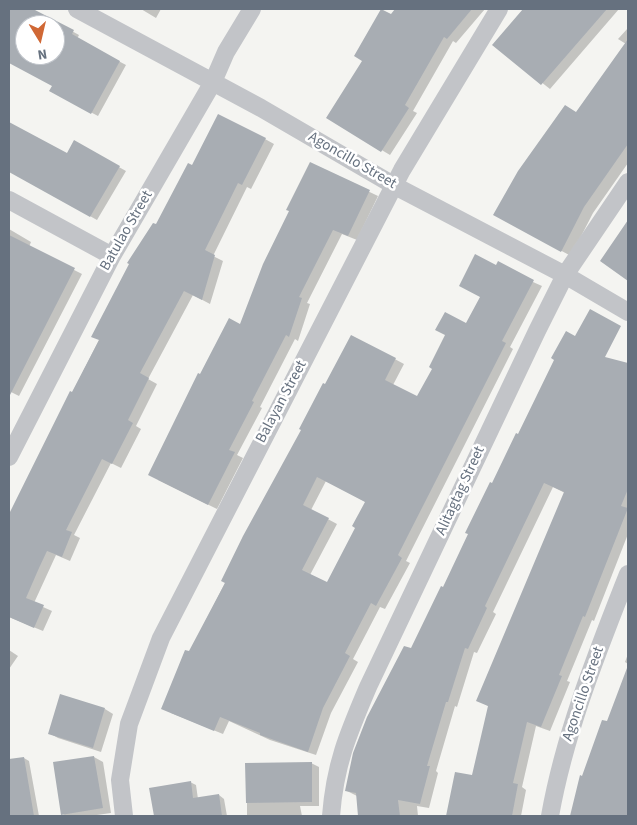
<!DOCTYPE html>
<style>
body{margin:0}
#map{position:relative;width:637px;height:825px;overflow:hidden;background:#f4f4f1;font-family:"Source Sans 3",sans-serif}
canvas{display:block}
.frame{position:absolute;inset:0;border:10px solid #66717f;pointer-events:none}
.north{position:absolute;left:15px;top:15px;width:50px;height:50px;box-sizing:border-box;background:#fff;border:1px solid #c2c6cc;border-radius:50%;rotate:171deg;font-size:14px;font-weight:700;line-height:20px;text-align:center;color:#66717f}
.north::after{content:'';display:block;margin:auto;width:18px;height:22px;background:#d06835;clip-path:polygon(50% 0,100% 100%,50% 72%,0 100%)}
</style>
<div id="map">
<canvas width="637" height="825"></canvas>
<div class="frame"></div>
<div class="north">N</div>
</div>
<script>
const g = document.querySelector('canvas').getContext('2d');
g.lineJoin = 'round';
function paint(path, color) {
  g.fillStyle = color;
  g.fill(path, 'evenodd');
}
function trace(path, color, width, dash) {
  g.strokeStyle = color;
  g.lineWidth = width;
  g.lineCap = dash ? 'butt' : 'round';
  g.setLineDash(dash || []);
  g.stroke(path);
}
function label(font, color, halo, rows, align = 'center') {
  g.font = font + ' "Source Sans 3",sans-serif';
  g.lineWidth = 5;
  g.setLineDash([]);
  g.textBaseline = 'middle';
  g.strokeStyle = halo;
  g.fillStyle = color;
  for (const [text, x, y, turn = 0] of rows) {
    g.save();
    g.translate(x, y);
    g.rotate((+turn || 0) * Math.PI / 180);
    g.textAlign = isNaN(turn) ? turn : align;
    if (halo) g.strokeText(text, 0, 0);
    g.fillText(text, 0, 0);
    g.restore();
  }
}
const shadow = new Path2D(`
 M9,9H32L79,35L77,39L126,65L98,116L50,91L53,85L9,55ZM25,25H55V55H25Z
 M141,9H161L156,18Z
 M397,9H485L456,43L453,41L413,111L417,113L390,155L328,118Z
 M524,9L533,13L536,9H619L550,89L494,45Z
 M628,28V163L593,213L571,256L495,215L576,113L626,44L618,39Z
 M9,124L67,154L74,142L126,171L97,220L9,171Z
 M265,139L274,144L251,189L247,187L213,256L223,261L210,304L193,295L148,379L157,384L136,426L141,429L121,468L111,463L74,535L80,538L70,561L56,555L34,603L52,611L43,631L9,617V517L157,226L193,166Z
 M311,164L378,196L357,240L342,234L307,303L310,304L298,341L295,339L260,407L262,408L237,455L243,458L217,509L158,480L200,376L241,325Z
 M628,223V280L601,261Z
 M9,229L31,242L29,247L82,274L19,396L9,391Z
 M497,266L542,286L510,347L513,349L406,561L410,563L385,609L380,607L353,659L358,662L331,713L316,755L270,740L229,721L223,734L171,713L189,653L352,336L404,364L393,385L418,398L467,325ZM326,481L366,502L357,527L327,584L310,575L337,524L311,510Z
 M600,357L628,365V534L594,621L592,620L567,681L570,682L550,731L536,726L522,787L526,790L521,816H448L456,773L473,777L490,707L477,700L565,493L553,487L493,612L496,614L477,653L474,652L457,707L455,706L436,771L438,773L429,808L417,806L418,816H359L357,796L347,791L412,650L444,588L492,485L519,435Z
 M9,650L18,656L9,669Z
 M628,654V664L625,662Z
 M628,667V816H572L581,777H583L608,723Z
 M105,709L113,714L101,752L58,738L49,733Z
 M94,757L103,762L111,813L90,816H66L63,814Z
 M24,758L29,761L39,816H9V761Z
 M311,763L319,767V806H300L302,816H247V764Z
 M190,782L196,785L198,799L219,795L224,799L227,816H155L151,789Z`);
const building = new Path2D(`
 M9,9H33L74,30L72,34L120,61L91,114L49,91L52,86L9,63ZM25,25H55V55H25Z
 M381,9L391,14L395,9H472L447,39L444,37L405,105L409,108L381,152L326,118L362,61L354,56Z
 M523,9H607L541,85L492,45Z
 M628,39V144L584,207L561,252L493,215L518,171L565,105L576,112Z
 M218,114L266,138L242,185L238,183L205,250L215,255L202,300L184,291L140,373L149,378L128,420L133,423L112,464L102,459L66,530L72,532L62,557L47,551L39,568L26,598L44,605L34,628L9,617V514L70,391L72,392L99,340L91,337L129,264L127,263L153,223L156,224L188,163L192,165Z
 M9,122L67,153L74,140L120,166L90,217L9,172Z
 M310,162L370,190L348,236L333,230L299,297L302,298L289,337L286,335L252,401L254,402L229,450L235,452L208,505L148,475L198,373L200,374L229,318L240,324L263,264L289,211L286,210Z
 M628,220V281L600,261Z
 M9,235L75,268L9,397Z
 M475,254L496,265L498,261L534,280L502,341L506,343L398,555L402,558L376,606L371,603L345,653L350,656L323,708L308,752L260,735V733L220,717L214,731L161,709L185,650L189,651L225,583L221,581L243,536L301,430L299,429L323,383L325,384L351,335L396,358L385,380L417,396L432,369L429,367L445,335L435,330L445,312L466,323L480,297L459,286ZM317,477L365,502L352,526L355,528L327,582L302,570L329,518L303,505Z
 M590,309L621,326L605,357L628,363V489L621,506L628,508L585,617L583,616L559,675L562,676L541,727L527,722L513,783L518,784L512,816H446L455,772L472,775L488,706L476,701L564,492L544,483L485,606L487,608L468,649L465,648L448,702H446L427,766H430L420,804L398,800L400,816H358L356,793L345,791L353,753L367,717L404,646L411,648L441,586L443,587L468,534L465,533L490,482L492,483L516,433L518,434L554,360L551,358L566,331L575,336Z
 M627,668L628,816H570L580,775L582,776L602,720L607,721Z
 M60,694L105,708L93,748L48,734Z
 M94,756L103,808L61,815L53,762Z
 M24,757L34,816H9V759Z
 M312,762V802L246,803L245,763Z
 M191,781L193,798L219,794L222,816H154L149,788Z`);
const street = new Path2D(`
 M77,9L261,108L395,186L565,275L628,312
 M9,200L112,256
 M9,457L112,256L213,82L226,52L252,9
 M124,816L120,780L129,724L161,638L402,170L499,9
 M331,816C335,764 348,734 368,687L537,331L565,275L628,182
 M550,816C565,732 597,653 628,574`);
const streetNames = [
 ["Agoncillo Street",352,161,30],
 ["Batulao Street",127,231,-60],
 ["Balayan Street",282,402,-62],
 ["Alitagtag Street",461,491,-65],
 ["Agoncillo Street",584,694,-71]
];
paint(shadow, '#0003');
paint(building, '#a8adb3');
trace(street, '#c2c4c8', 18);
label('15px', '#66717f', '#fff', streetNames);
</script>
